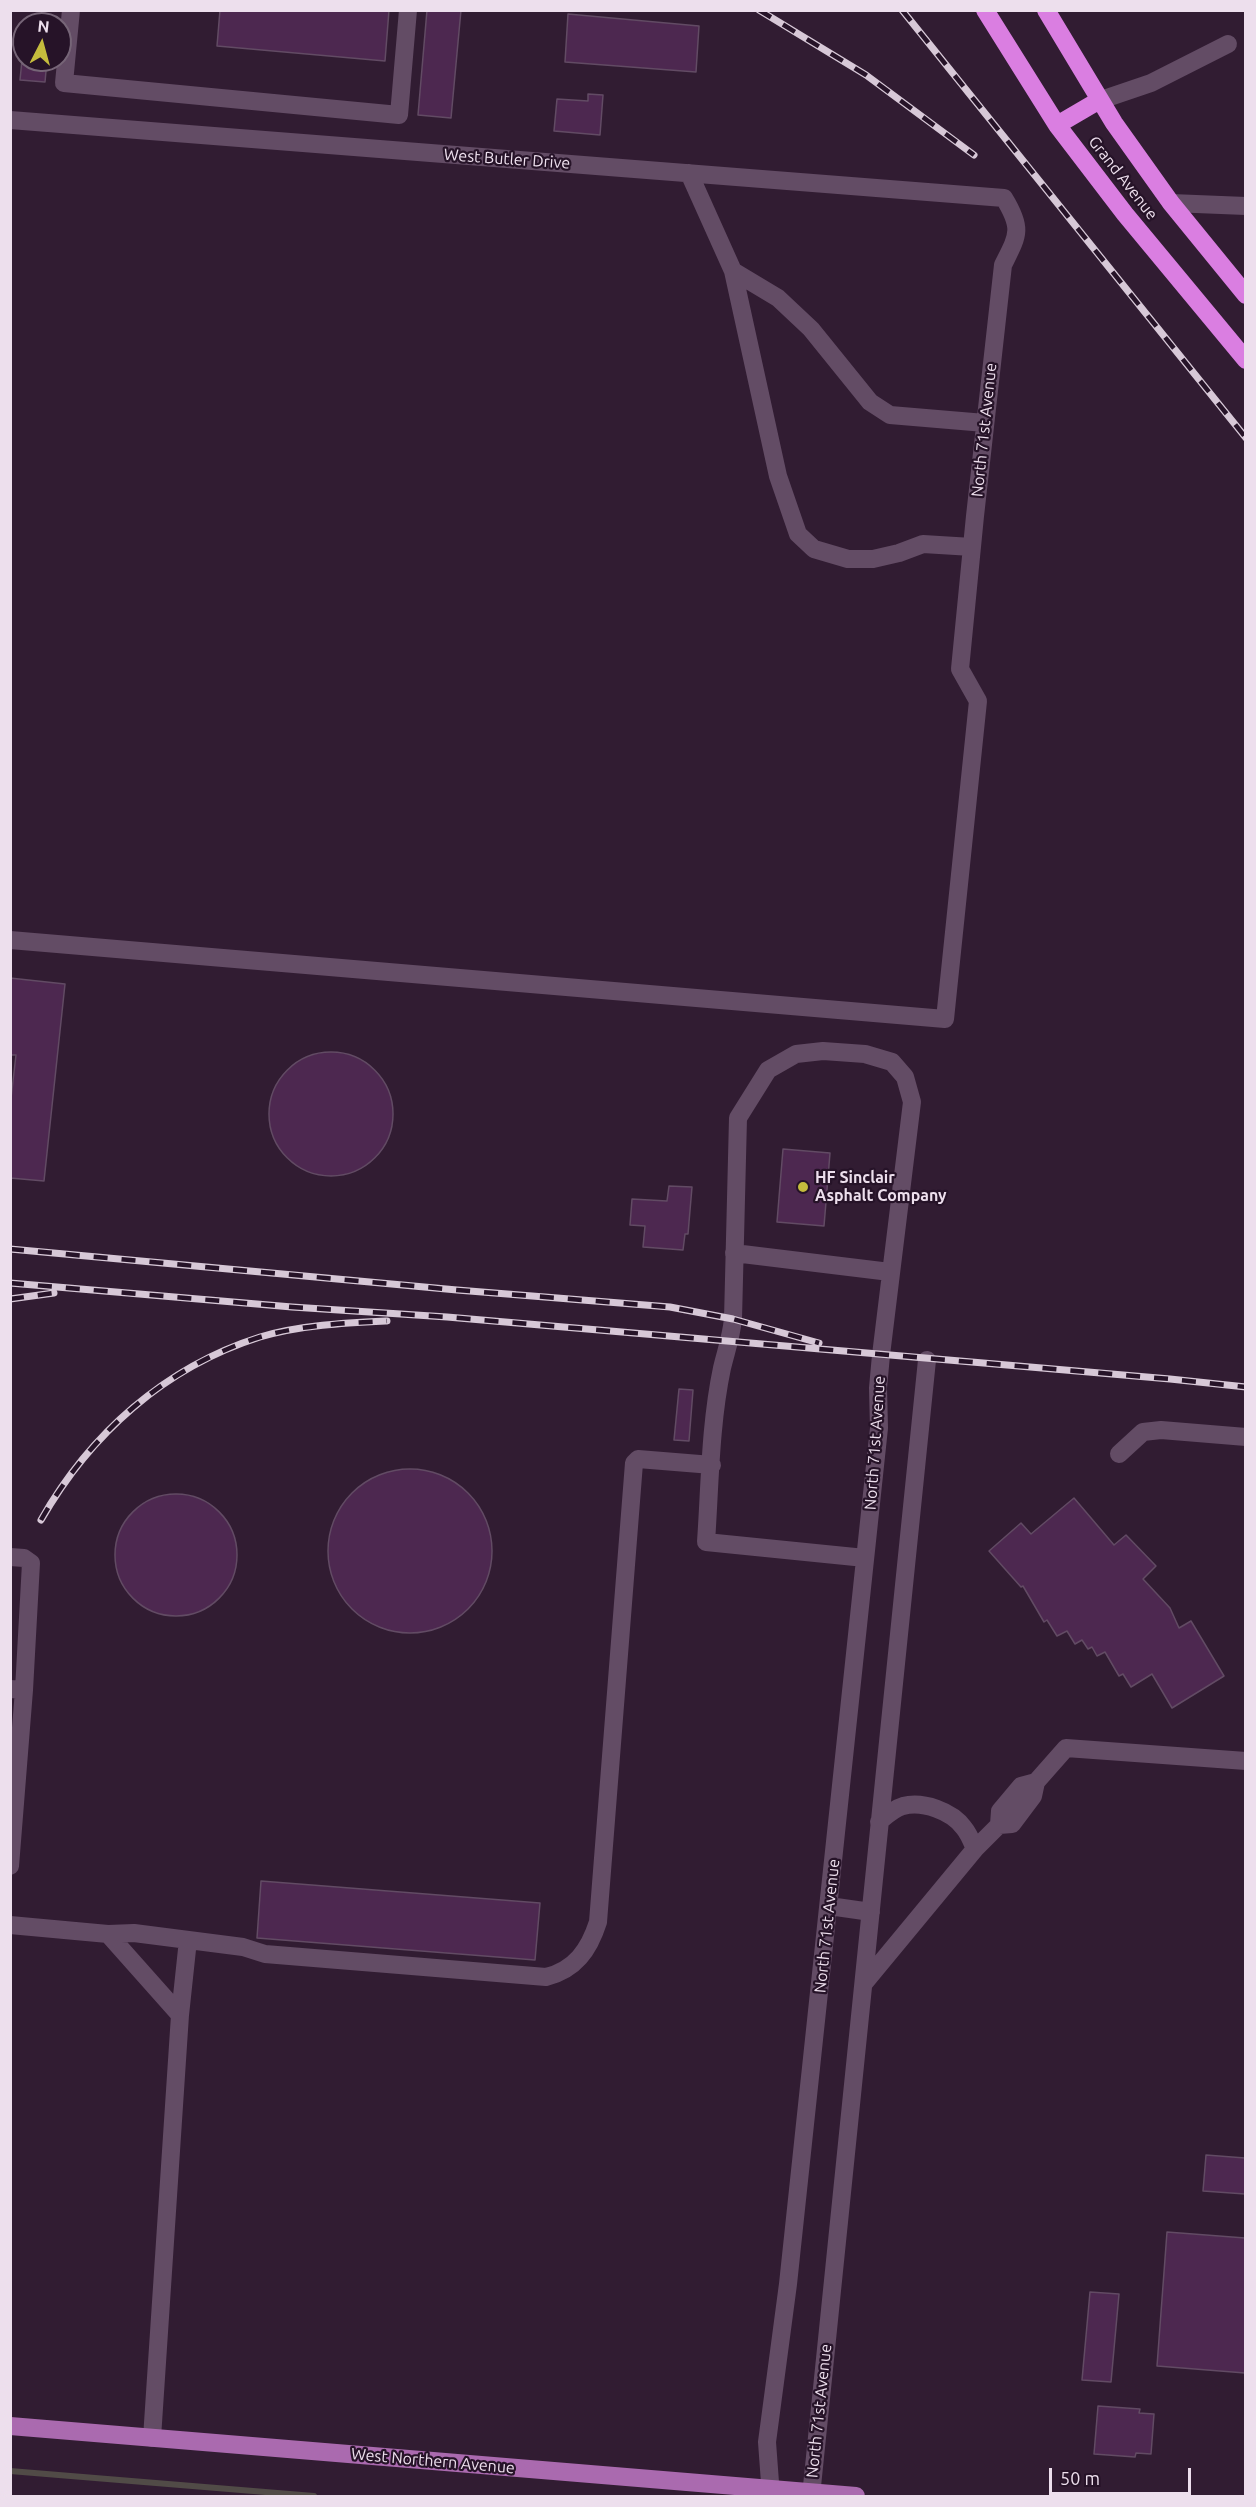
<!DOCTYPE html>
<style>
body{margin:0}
#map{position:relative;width:1256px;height:2507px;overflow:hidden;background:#311c32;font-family:Ubuntu,sans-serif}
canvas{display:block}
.frame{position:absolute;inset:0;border:12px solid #eddfed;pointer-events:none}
.north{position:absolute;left:12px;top:12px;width:60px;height:60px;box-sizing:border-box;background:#261328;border:2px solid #766577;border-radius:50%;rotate:6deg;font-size:16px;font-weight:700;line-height:24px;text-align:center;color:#eddfed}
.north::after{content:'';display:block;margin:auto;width:21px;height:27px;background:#c5bc3d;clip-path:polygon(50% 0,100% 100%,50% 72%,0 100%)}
.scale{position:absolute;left:1049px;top:2468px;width:142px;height:27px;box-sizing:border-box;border:3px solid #eddfed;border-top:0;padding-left:8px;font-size:18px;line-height:21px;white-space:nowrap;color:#eddfed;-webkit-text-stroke:4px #261328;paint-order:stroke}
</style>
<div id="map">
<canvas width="1256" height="2507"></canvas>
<div class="frame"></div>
<div class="north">N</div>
<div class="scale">50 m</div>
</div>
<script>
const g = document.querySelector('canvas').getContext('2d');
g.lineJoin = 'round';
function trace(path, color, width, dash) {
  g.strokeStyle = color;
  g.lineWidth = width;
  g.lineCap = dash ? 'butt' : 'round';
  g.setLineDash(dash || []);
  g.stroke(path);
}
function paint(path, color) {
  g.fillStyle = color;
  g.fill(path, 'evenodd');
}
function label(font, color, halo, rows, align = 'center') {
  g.font = font + ' Ubuntu,sans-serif';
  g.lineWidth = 4.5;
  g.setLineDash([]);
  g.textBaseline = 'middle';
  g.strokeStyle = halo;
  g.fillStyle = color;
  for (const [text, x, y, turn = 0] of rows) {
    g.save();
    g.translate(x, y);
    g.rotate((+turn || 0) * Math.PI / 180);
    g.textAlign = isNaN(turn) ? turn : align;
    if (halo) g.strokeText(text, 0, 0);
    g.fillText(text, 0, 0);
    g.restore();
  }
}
const stream = new Path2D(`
 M10,2471L314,2496`);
const building = new Path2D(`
 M220,10H389L385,61L217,46Z
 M427,10H461L451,118L418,115Z
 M568,14L699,26L696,72L565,62Z
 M22,60H47L45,82L20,80Z
 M588,94L603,95L600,135L554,131L557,99L588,101Z
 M10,978L65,984L44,1181L10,1178V1107L16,1055H10Z
 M269 1114a62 62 0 1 1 124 0a62 62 0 1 1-124 0Z
 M783,1149L830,1153L824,1226L777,1222Z
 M669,1186L692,1187L688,1234H685L683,1250L643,1247L645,1226L630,1225L632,1199L667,1201Z
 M679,1389L693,1390L689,1441L674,1440Z
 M328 1551a82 82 0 1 1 164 0a82 82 0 1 1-164 0Z
 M115 1555a61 61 0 1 1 122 0a61 61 0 1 1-122 0Z
 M1074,1498L1114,1545L1126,1535L1156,1566L1143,1579L1170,1608L1179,1628L1191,1621L1224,1676L1172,1708L1152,1674L1131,1687L1123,1674L1119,1676L1105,1652L1097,1656L1092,1647L1088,1649L1082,1640L1075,1644L1067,1631L1057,1636L1047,1620L1044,1622L1023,1586L1021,1587L989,1551L1021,1523L1031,1534Z
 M261,1881L540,1903L535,1960L257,1938Z
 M1206,2155L1245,2158V2194L1203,2191Z
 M1167,2232L1245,2238V2373L1157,2366Z
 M1090,2292L1119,2294L1111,2382L1082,2380Z
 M1098,2406L1140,2409L1139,2413L1154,2414L1151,2454L1136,2453L1135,2457L1094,2454Z`);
const minor = new Path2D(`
 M71,10L64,83L399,115L408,10
 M1098,101L1151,83L1228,44
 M10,120L1004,198C1023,229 1018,235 1003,265L975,516L960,669L978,701L945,1019L10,940
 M689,173L733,271L778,476L798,534L814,549L848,559H873L899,553L923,544L972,547
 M1171,203L1246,206
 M733,271L778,298L811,329L870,402L890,415L985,423
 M734,1253L890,1272
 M1119,1454L1143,1432L1161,1430L1246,1437
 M10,1557L24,1558L31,1563L24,1690
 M10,1689L24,1690L10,1866
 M879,1822C886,1816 893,1809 903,1806C923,1801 952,1811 964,1828C969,1834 972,1842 975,1849
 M999,1825L1012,1824L1033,1796L1036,1782L1066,1748L1246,1761
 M829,1906L871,1912
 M10,1925L108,1934L180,2015L152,2438
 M108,1934L134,1933L243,1947L265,1954L546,1977C575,1970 589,1950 598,1922L634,1463L638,1459L712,1465
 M865,1982L975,1849L999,1825L1000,1811L1021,1786L1036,1782
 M180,2015L188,1940
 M771,2496L767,2442L788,2284L879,1428L878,1388L881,1355L912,1102L905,1077L892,1062L865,1054L823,1051L796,1054L768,1070L738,1118L733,1319C731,1338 726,1351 722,1368C710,1425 710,1485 706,1542L865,1558
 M811,2496L927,1360`);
const major = new Path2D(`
 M10,2426L856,2496`);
const highway = new Path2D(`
 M985,10L1057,125L1125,214L1246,360
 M1046,10L1114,123L1171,203L1246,295
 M1057,125L1098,101`);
const rail = new Path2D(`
 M759,10L866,75L974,155
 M902,10L1246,438
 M10,1249L457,1290L670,1307L733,1319L819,1343
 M10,1283L292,1307L447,1317L1170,1379L1246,1387
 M10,1299L54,1293
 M41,1520C90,1434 165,1367 260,1337C301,1325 345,1323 387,1321`);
const markers = [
 [803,1187,6,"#c5bc3d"]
];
const streetNames = [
 ["West Butler Drive",507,159,4],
 ["Grand Avenue",1123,178,52],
 ["North 71st Avenue",984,430,-84],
 ["North 71st Avenue",875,1443,-86],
 ["North 71st Avenue",827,1926,-84],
 ["North 71st Avenue",819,2411,-84],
 ["West Northern Avenue",433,2461,5]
];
const poiNames = [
 ["HF Sinclair",815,1178],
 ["Asphalt Company",815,1196]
];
trace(stream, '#514b47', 6);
paint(building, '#4d2850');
trace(building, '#624b64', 1.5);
trace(minor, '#634c65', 18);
trace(major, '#aa6aaf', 18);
trace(highway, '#da7ee1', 18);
trace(rail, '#d7c8d7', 7);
trace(rail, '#261328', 4.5, [14]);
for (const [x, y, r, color] of markers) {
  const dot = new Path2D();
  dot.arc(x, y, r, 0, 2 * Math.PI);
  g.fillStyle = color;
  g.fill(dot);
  trace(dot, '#261328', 2);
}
label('16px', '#eddfed', '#261328', streetNames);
label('bold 16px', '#eddfed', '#261328', poiNames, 'left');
</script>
